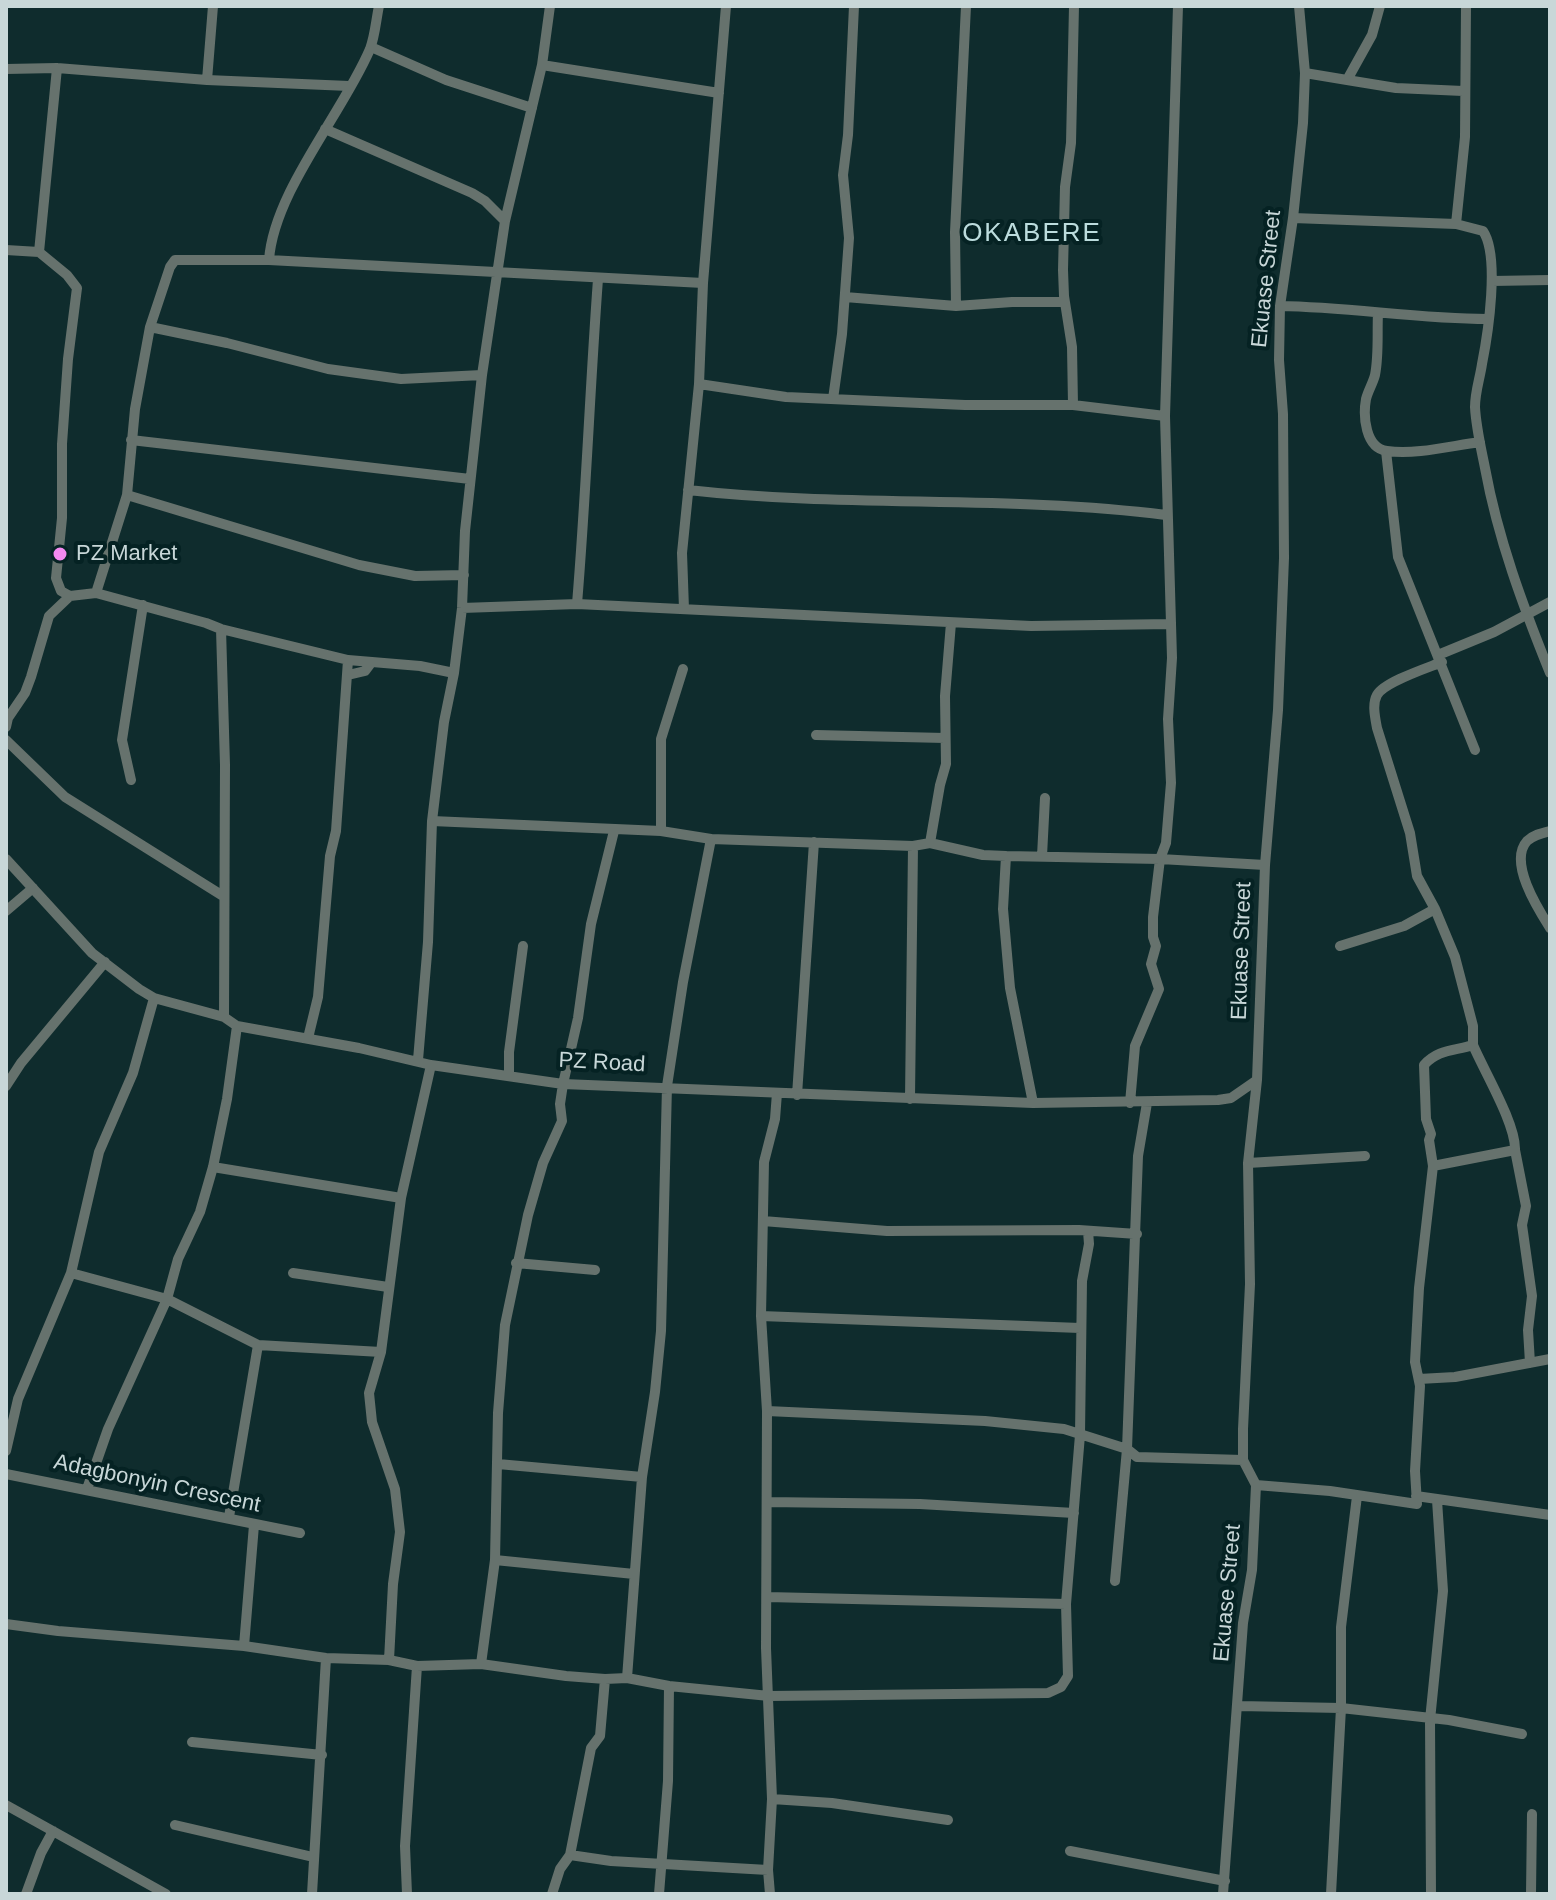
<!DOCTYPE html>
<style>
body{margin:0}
#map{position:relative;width:1556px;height:1900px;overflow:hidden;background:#0f2c2d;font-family:Arial,sans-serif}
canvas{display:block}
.frame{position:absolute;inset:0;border:8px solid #c8d7d8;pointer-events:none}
</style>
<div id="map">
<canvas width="1556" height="1900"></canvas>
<div class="frame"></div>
</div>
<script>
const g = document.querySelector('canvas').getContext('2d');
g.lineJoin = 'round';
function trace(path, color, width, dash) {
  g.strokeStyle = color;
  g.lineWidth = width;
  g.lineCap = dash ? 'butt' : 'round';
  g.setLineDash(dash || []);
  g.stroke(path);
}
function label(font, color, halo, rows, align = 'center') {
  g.font = font + ' Arial,sans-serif';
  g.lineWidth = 8;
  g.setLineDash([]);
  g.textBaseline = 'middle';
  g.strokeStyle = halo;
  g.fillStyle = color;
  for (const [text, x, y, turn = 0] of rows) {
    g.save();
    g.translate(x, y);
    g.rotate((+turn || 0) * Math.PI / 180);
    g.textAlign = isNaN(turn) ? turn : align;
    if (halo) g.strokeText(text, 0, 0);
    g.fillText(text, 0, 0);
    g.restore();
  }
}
const street = new Path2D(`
 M371,47L446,80L532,108
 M542,65L719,93
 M6,69L57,68L207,80L349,86
 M1305,73L1347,80L1372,35L1380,6
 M207,80L213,6
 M1347,80L1396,88L1463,91
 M325,129L472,193L485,201L505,221
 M1293,218L1456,224L1483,231C1500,256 1488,334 1482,364C1480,378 1475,392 1475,407C1476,427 1481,448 1485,468C1498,539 1523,606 1550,673
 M1456,224L1465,137L1466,6
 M6,250L39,252L67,275L77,288L68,359L62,444V518L56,578L61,591L70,596
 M39,252L57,68
 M269,260C274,191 343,113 370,49C375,36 376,20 379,6
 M1492,281L1550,280
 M845,297L956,306L1012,302H1065
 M956,306L955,232L966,6
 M1280,306C1350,307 1418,319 1487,319
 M1378,313C1377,333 1379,355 1375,375C1373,383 1368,391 1366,399C1363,416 1365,448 1387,451C1416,455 1450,446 1480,442
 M150,327L227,343L328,369L401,379L482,375
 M699,384L786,397L965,405H1073L1165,416
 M833,399L842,334L849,238L843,175L848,135L854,6
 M1073,405L1072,347L1064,296L1063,270L1065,187L1071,143L1074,6
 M131,440L470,479
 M1386,451L1398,557L1475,750
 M688,490C847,508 1008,495 1166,515
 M127,495L359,565L415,576L464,575
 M96,593L127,495L135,409L150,327L170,267L175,260H269L703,283
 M577,604C586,496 590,387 598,279
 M462,608L577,604L1031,626L1171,624
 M684,609L682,553L699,384L703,283L726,6
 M221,629L225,765L224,1017
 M1438,655L1494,632L1550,602
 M348,675L365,671L371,663
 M6,727L8,718L25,693L31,677L49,616L70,596L96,593L206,623L221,629L348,660L420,666L454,673
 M816,735L945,738
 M6,740L65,797L223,896
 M131,780L122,740L143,605
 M432,821L661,831L711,839L913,846L930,843L983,855L1006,856L1160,859L1265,865
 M661,831V739L683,669
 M1550,831C1542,833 1533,835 1527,841C1508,862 1538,909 1550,928
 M930,843L940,785L946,764L945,696L951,623
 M1006,856L1003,909L1010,988L1033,1103
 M1042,856L1045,798
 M6,859L92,953L139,989L154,998L224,1017L237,1026L359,1048L431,1065L563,1084L1033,1103L1218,1100L1231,1098L1257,1080
 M6,911L33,888
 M1340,946L1404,926L1435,909
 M308,1038L318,997L330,856L336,831L348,660
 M418,1060L428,942L432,821L444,722L454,673L462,608L465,531L482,375L505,221L542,65L550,6
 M509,1074V1052L523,946
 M6,1086L21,1063L105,962
 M797,1095L814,842
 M910,1099L913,846
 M1130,1103L1135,1046L1159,989L1151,964L1156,946L1153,937V917L1160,859L1166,843L1171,783L1168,719L1172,658L1165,416L1178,6
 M1515,1150L1526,1206L1522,1225L1532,1296L1528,1330L1530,1363
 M1248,1163L1365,1156
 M1433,1166L1515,1150C1516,1124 1484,1071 1473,1045
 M213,1167L401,1198
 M763,1221L887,1231L1079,1230L1137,1234
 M516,1263L595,1270
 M71,1273L167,1299L258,1345L381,1352
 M293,1273L388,1287
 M761,1316L1080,1328
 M1419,1379L1455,1377L1550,1359
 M767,1411L985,1421L1064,1429L1127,1449L1137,1457L1243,1460
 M6,1451L18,1399L71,1273L99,1152L133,1073L154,998
 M498,1464L642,1477
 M6,1474L300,1533
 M1256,1485L1330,1491L1417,1504L1415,1471L1420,1386L1415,1362L1419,1288L1433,1166L1429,1140L1431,1134L1426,1119L1424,1065C1438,1049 1455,1051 1473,1045V1026L1455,957L1435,909L1417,876L1410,833L1377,728C1375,717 1372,704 1377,695C1384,682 1427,668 1442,662
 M87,1489L108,1429L167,1299L178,1259L200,1212L213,1167L227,1099L237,1026
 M1416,1496L1550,1515
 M767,1502L920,1504L1074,1513
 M229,1517L258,1345
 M495,1560L634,1574
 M1115,1581L1127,1449L1138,1156L1147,1103
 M767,1597L1066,1604
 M6,1624L58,1631L244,1646L326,1658L389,1660L417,1666L481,1664L566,1676L605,1679L627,1678L669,1686L769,1696L1048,1693L1061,1687L1068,1676L1066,1604L1080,1435L1082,1281L1089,1244L1088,1231
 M244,1646L254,1525
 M389,1660L393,1584L400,1532L395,1489L372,1422L369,1393L381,1352L401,1198L431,1065
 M481,1664L495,1560L498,1413L505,1325L528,1215L543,1163L562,1121L560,1104L563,1084L578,1018L591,924L614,831
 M627,1678L642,1477L655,1392L661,1331L667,1086L683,982L711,839
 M1239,1706L1341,1708L1449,1720L1522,1734
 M192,1742L322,1755
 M772,1799L832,1803L948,1820
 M6,1805L166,1894
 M175,1825L313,1857
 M1070,1851L1225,1881
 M570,1855L611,1861L768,1870
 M26,1894L41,1853L53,1831
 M312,1894L326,1658
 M407,1894L405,1846L417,1666
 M552,1894L560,1869L570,1855L591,1748L600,1736L605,1679
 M659,1894L668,1781L669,1686
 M770,1894L768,1870L772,1799L766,1648L767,1411L761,1316L764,1162L775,1119L777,1093
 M1223,1894L1243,1623L1252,1570L1256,1485L1243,1460V1429L1250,1284L1248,1163L1257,1080L1265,865L1278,710L1284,558L1283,414L1279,360L1280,306L1293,218L1303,123L1305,73L1299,6
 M1331,1894L1341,1708V1627L1357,1496
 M1431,1894L1430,1720L1443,1591L1437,1500
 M1531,1894L1532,1814`);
const markers = [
 [60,554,8,"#f489f0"]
];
const streetNames = [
 ["Ekuase Street",1267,279,-84],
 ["Ekuase Street",1242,951,-88],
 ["PZ Road",602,1063,3],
 ["Adagbonyin Crescent",157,1484,12],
 ["Ekuase Street",1228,1593,-85]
];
const poiNames = [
 ["PZ Market",76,554]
];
const quarterNames = [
 ["OKABERE",1032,234]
];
trace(street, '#66726d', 10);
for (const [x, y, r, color] of markers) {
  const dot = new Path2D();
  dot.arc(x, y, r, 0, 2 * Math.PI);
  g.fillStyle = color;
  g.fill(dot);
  trace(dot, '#052223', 3);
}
label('22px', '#c8d7d8', '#052223', streetNames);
label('22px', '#c8d7d8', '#052223', poiNames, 'left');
g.letterSpacing = '2px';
label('26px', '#bcdcdd', '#052223', quarterNames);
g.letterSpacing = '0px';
</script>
